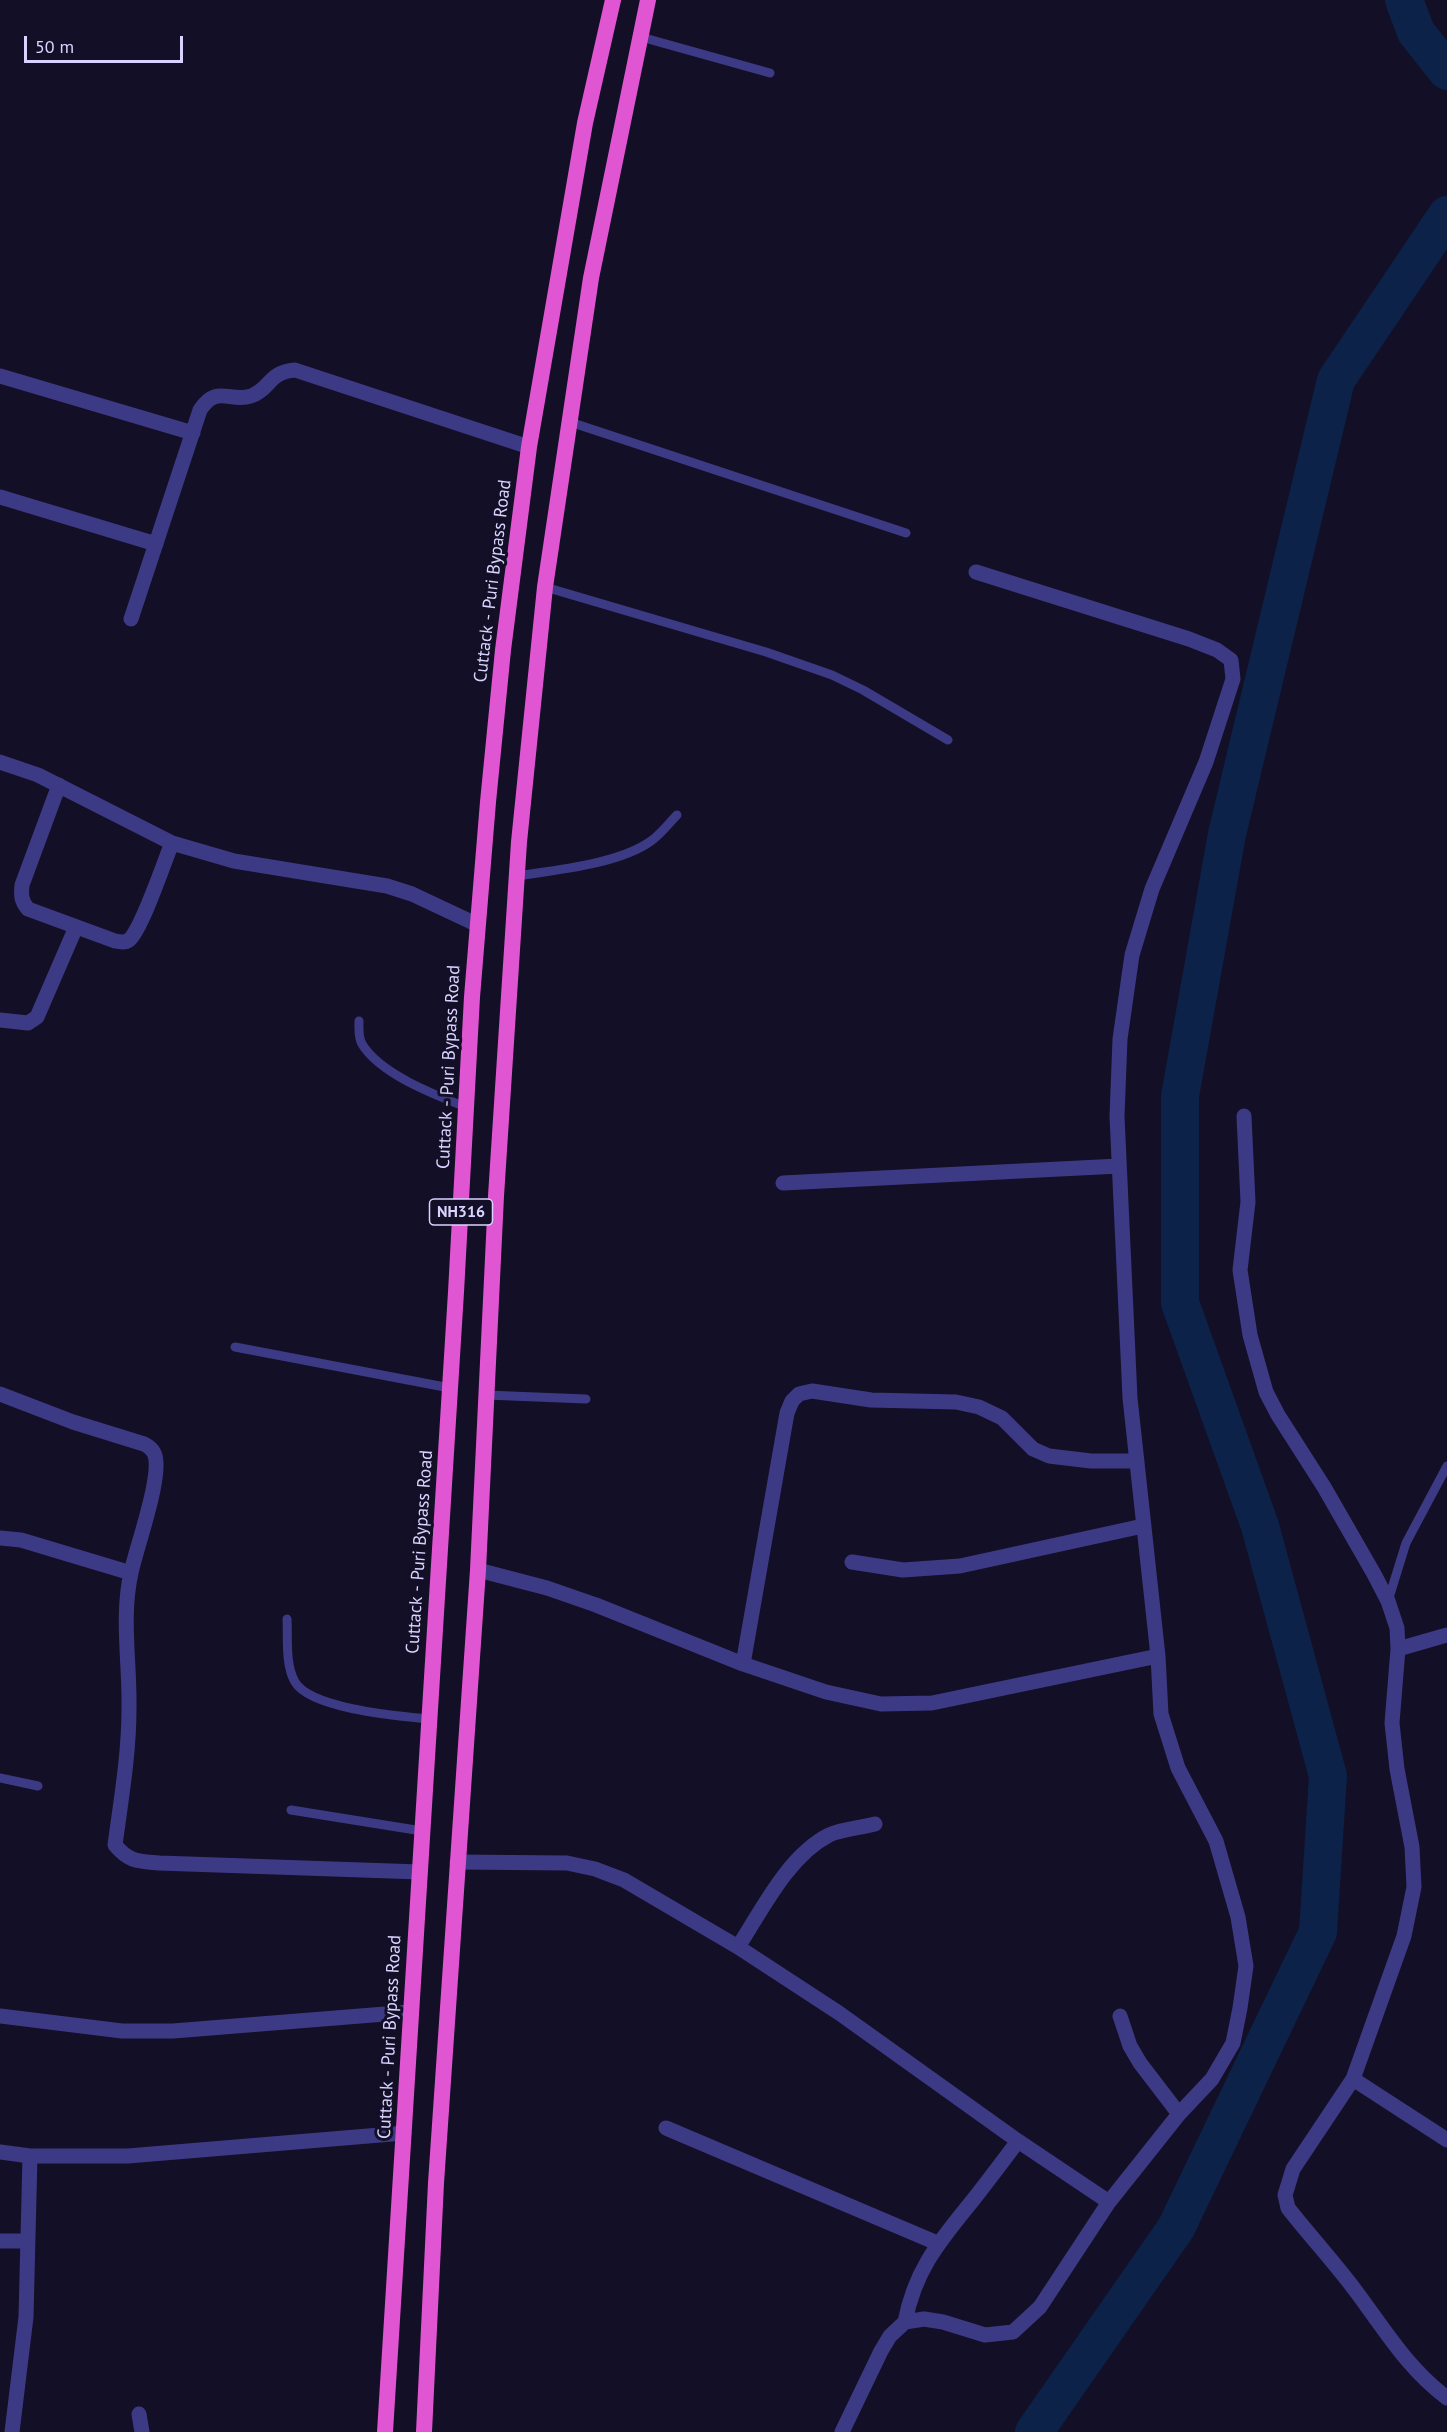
<!DOCTYPE html>
<style>
body{margin:0}
#map{position:relative;width:1447px;height:2432px;overflow:hidden;background:#130f26;font-family:"PT Sans",sans-serif}
canvas{display:block}
.scale{position:absolute;left:24px;top:36px;width:159px;height:27px;box-sizing:border-box;border:3px solid #d9d4ff;border-top:0;padding-left:8px;font-size:18px;line-height:21px;white-space:nowrap;color:#d9d4ff;-webkit-text-stroke:4px #130f26;paint-order:stroke}
</style>
<div id="map">
<canvas width="1447" height="2432"></canvas>
<div class="scale">50 m</div>
</div>
<script>
const g = document.querySelector('canvas').getContext('2d');
g.lineJoin = 'round';
function trace(path, color, width, dash) {
  g.strokeStyle = color;
  g.lineWidth = width;
  g.lineCap = dash ? 'butt' : 'round';
  g.setLineDash(dash || []);
  g.stroke(path);
}
function label(font, color, halo, rows, align = 'center') {
  g.font = font + ' "PT Sans",sans-serif';
  g.lineWidth = 6;
  g.setLineDash([]);
  g.textBaseline = 'middle';
  g.strokeStyle = halo;
  g.fillStyle = color;
  for (const [text, x, y, turn = 0] of rows) {
    g.save();
    g.translate(x, y);
    g.rotate((+turn || 0) * Math.PI / 180);
    g.textAlign = isNaN(turn) ? turn : align;
    if (halo) g.strokeText(text, 0, 0);
    g.fillText(text, 0, 0);
    g.restore();
  }
}
const river = new Path2D(`
 M1404,0L1416,32L1447,71
 M1034,2432L1176,2228L1318,1932L1328,1776L1260,1526L1180,1303V1096L1227,834L1336,380L1447,215`);
const service = new Path2D(`
 M641,37L770,73
 M570,422L906,533
 M545,587L766,652L832,675L863,690L948,740
 M517,876C556,870 619,864 651,841C661,834 669,823 677,815
 M359,1021C359,1029 358,1037 362,1044C380,1074 435,1095 466,1107
 M235,1347L450,1388
 M486,1395L586,1399
 M1388,1601L1406,1543L1447,1466
 M287,1619C288,1638 285,1665 295,1682C311,1709 399,1716 429,1719
 M0,1778L38,1786
 M291,1810L422,1831`);
const minor = new Path2D(`
 M0,376L193,433
 M0,497L156,544
 M131,619L200,410C217,384 230,403 251,396C271,389 268,372 295,370L529,447
 M0,762L38,775L172,843L234,861L387,886L412,894L478,925
 M59,785L22,885C21,895 21,901 28,909L115,941C120,942 125,943 129,940C142,929 164,862 172,843
 M0,1020L28,1023L37,1017L76,927
 M1244,1116L1248,1202L1240,1270L1250,1335L1266,1392L1278,1415L1324,1487L1374,1574L1388,1601L1397,1628L1398,1649L1392,1723L1397,1769L1412,1847L1414,1887L1404,1936L1353,2079L1293,2169L1285,2195L1288,2208C1310,2236 1334,2262 1355,2290C1385,2330 1407,2368 1447,2398
 M783,1183L1119,1166
 M0,1394L73,1422L144,1444C148,1446 152,1449 154,1453C164,1472 136,1548 131,1573C121,1617 130,1664 129,1709C129,1754 121,1800 115,1845C129,1862 138,1861 159,1863L420,1872
 M0,1538L21,1540L131,1573
 M852,1562L903,1570L960,1566L1143,1526
 M478,1570L547,1588L596,1605L743,1664L826,1692L881,1704L932,1703L1158,1656
 M1398,1649L1447,1635
 M743,1664L787,1413L792,1401L799,1394L812,1391L871,1400L956,1402L979,1407L1002,1418L1033,1449L1049,1456L1091,1461H1137
 M457,1862L567,1863L595,1869L624,1880L738,1947L839,2013L1018,2141L1109,2202
 M738,1947C762,1910 788,1856 829,1835C842,1829 860,1828 875,1824
 M0,2016L122,2031H173L410,2012
 M1120,2016L1130,2046L1140,2063L1179,2114
 M1353,2079L1447,2140
 M666,2128L937,2243
 M0,2152L30,2156H128L404,2133
 M0,2241H28
 M905,2322C915,2269 940,2241 973,2200C988,2181 1003,2161 1018,2141
 M139,2414L142,2432
 M12,2432L26,2317L30,2156
 M842,2432L881,2351L890,2336L905,2322L924,2319L943,2322L985,2335L1013,2332L1040,2307L1109,2202L1179,2114L1212,2079L1233,2043L1240,2008L1246,1966L1238,1917L1216,1841L1178,1768L1161,1714L1158,1656L1130,1398L1117,1116L1120,1039L1132,955L1152,889L1206,762L1233,679L1231,660L1217,650L1189,639L976,572`);
const trunk = new Path2D(`
 M385,2432L456,1292L472,997L488,802L503,650L529,447L585,123L613,0
 M424,2432L436,2183L478,1570L496,1196L519,842L545,587L591,278L648,0`);
const shields = [
 [461,1212,63]
];
const shieldNames = [
 ["NH316",461,1212]
];
const streetNames = [
 ["Cuttack - Puri Bypass Road",493,581,-83],
 ["Cuttack - Puri Bypass Road",449,1067,-87],
 ["Cuttack - Puri Bypass Road",420,1552,-86],
 ["Cuttack - Puri Bypass Road",390,2037,-87]
];
trace(river, '#0c2248', 38);
trace(service, '#3d3a85', 9);
trace(minor, '#3d3a85', 15);
trace(trunk, '#e055d1', 16);
for (const [x, y, w] of shields) {
  const box = new Path2D();
  box.roundRect(x - w / 2, y - 13, w, 26, 4.5);
  g.fillStyle = '#130f26';
  g.fill(box);
  trace(box, '#d9d4ff', 1.5);
}
label('bold 16px', '#d9d4ff', null, shieldNames);
label('18px', '#d9d4ff', '#130f26', streetNames);
</script>
